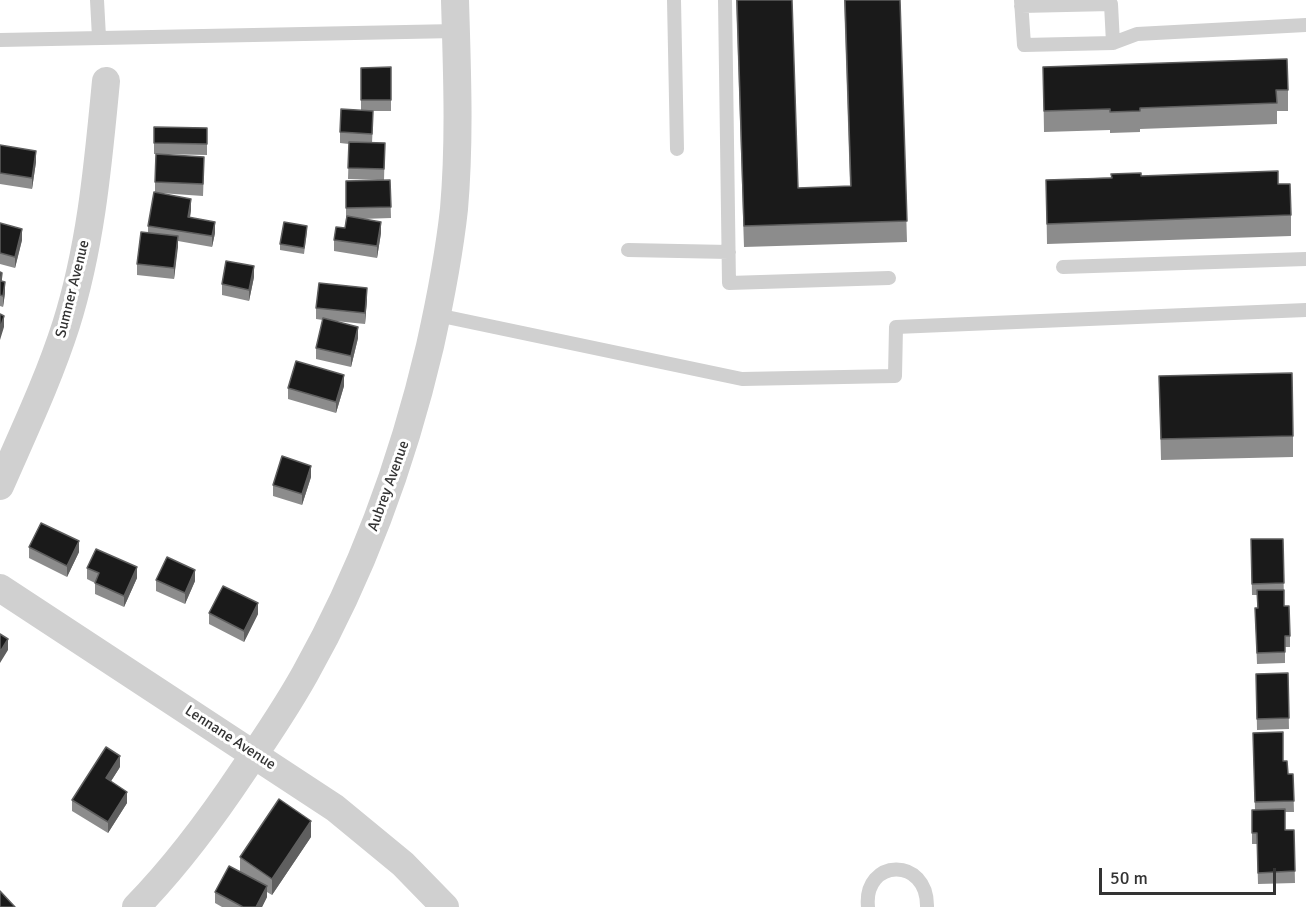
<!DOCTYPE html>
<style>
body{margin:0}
#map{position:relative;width:1306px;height:907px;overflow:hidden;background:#fff;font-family:Signika,sans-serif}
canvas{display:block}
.scale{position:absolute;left:1099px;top:868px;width:177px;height:27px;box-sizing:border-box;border:3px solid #333;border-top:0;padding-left:8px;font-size:18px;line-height:21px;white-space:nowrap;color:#333;-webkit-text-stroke:4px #fff;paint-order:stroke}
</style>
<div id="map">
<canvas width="1306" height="907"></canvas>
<div class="scale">50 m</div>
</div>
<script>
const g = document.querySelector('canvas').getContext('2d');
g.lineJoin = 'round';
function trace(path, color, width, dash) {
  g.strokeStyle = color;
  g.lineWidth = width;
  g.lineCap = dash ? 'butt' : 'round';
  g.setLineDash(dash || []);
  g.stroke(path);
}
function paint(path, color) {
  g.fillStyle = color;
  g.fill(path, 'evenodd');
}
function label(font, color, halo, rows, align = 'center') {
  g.font = font + ' Signika,sans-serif';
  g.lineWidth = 6;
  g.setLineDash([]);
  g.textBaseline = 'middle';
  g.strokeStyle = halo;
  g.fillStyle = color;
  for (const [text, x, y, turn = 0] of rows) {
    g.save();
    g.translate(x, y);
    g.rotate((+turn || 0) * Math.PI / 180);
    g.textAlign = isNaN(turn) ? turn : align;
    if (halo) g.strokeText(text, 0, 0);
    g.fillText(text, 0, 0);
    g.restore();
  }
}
const lane = new Path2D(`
 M97,0L99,37
 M674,0L677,149
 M725,0L729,283L889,278
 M1021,0L1024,45L1113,43L1137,34L1306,25
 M1021,6L1111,4L1113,43
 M0,40L456,31
 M628,250L729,252
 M1063,267L1306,259
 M437,315L742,379L895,376L896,327L1306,310
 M868,907C863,858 928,856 927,907`);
const street = new Path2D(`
 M0,486C23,433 48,381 66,325C91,246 98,164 106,81
 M0,588L335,808L403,864L445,907
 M136,907C177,865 211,819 243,771C265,739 286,708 305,674C363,571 403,461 430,346C440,301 449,255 454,209C460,139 457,70 455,0`);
const wall = new Path2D(`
 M736,0H792L798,188L850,186L844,0H900L907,242L744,247Z
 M391,67V111H370L373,122L372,143H385L384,180H390L391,218L362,219L381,233L377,258L334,251V240L345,228L346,218V181L378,180L348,179L349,144L340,143V132L361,111V68Z
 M1043,67L1288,90V111H1277V124L1140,129V132L1110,133V130L1044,132Z
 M154,127L207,128V155L154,154Z
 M0,145L36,162L32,189L0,184Z
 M204,168L203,196L160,193L191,210L190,218L215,233L212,247L178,241L174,279L137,275V264L148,233V226L155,193V182Z
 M1141,176L1278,184L1291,215V236L1047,244L1046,180Z
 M0,223L22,240L15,268L0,264Z
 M307,232L304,254L280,250V244Z
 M0,272L5,293L3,307L0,306Z
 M254,277L249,301L222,295V284Z
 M367,299L365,324L335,321L358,338L351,367L316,359V348L323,320L316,319V308Z
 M1159,376L1293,436V457L1161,460Z
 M344,386L336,413L288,399V388Z
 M311,477L302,505L273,496V485Z
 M1251,539H1283L1284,606L1290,636V647H1285V663L1257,664L1255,608H1257V595H1252Z
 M29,547L79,552L67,577L29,558Z
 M87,568L137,578L124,607L95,594V583L87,579Z
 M156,580L195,581L185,604L156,591Z
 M209,613L258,614L244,642L209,624Z
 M1288,673L1289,729L1257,730L1256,674Z
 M1253,733L1283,761L1288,774H1293L1294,812H1285V830H1294L1295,883L1258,884L1257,844H1252V810H1255Z
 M120,767L111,781L127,803L108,833L72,811V800Z
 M311,837L272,895L267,892V897L262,907H222L215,903V892L240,871V857Z`);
const shadedWall = new Path2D(`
 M36,151V162L32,189V178Z
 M191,199V210L188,228V217Z
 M215,222V233L212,247V236Z
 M381,222V233L377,258V246Z
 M22,229V240L15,268V257Z
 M178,236V247L174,279V268Z
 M254,266V277L249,301V290Z
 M5,282V293L3,307V296Z
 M367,288V299L365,324V313Z
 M4,316V327L0,340V329Z
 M358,327V338L351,367V356Z
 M344,375V386L336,413V402Z
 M311,466V477L302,505V494Z
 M79,541V552L67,577V566Z
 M137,567V578L124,607V596Z
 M195,570V581L185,604V593Z
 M258,603V614L244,642V631Z
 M8,639V650L0,663V652Z
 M120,756V767L106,789V778Z
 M127,792V803L108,833V822Z
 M311,821V837L272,895V879Z
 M267,886V897L262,907H256Z`);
const building = new Path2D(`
 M737,0H792L798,188L851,186L845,0H900L907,221L744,226Z
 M1287,59L1288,90H1276L1277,103L1140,108V111L1110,112V109L1044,111L1043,67Z
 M391,67V100H361V68Z
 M341,109L373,111L372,134L340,132Z
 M154,127L207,128V144L154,143Z
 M349,142L385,143L384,169L348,168Z
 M0,145L36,151L32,178L0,173Z
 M156,154L204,157L203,184L155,182Z
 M1278,171V184H1290L1291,215L1047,224L1046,180L1112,178L1111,174L1141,173V176Z
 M390,180L391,207L346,208V181Z
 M154,192L191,199L188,217L215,222L212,236L148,226Z
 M347,216L381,222L377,246L334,240L336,227L345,228Z
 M284,222L307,226L304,248L280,244Z
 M0,223L22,229L15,257L0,253Z
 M141,232L178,236L174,268L137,264Z
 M226,261L254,266L249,290L222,284Z
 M0,272L2,273L1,281L5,282L3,296L0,295Z
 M319,283L367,288L365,313L316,308Z
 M0,314L4,316L0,329Z
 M323,318L358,327L351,356L316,348Z
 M296,361L344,375L336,402L288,388Z
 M1292,373L1293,436L1161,439L1159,376Z
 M282,456L311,466L302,494L273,485Z
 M41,523L79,541L67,566L29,547Z
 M1251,539H1283L1284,583L1252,584Z
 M96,549L137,567L124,596L95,583L99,573L87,568Z
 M167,557L195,570L185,593L156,580Z
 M223,586L258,603L244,631L209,613Z
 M1257,590H1284V606H1289L1290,636H1285V652L1257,653L1255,608H1258Z
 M0,634L8,639L0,652Z
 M1288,673L1289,718L1257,719L1256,674Z
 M1283,732V761H1287L1288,774H1293L1294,801L1255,802L1253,733Z
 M106,747L120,756L106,778L127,792L108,822L72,800Z
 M279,799L311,821L272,879L240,857Z
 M1285,809V830H1294L1295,871L1258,873L1257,833H1252V810Z
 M229,866L267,886L256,907H243L215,892Z
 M0,891L15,907H0Z`);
const streetNames = [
 ["Sumner Avenue",73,289,-76],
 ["Aubrey Avenue",389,486,-70],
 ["Lennane Avenue",230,738,33]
];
trace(lane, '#d0d0d0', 14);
trace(street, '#d0d0d0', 28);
paint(wall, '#8c8c8c');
paint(shadedWall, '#5f5f5f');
paint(building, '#1a1a1a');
trace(building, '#5f5f5f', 1.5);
label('15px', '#333', '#fff', streetNames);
</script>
